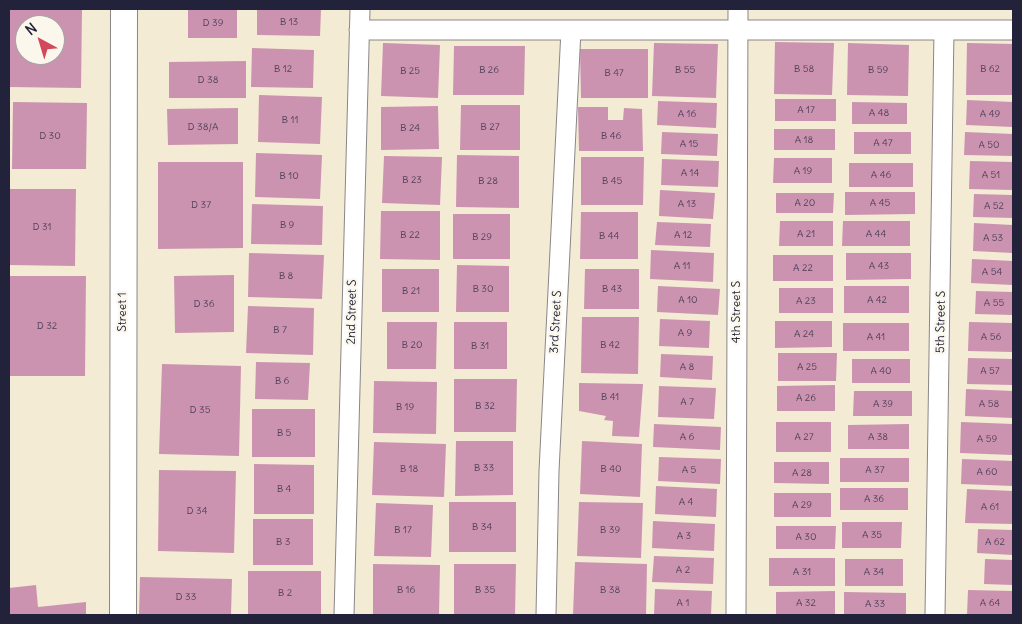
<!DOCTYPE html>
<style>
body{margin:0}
#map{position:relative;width:1022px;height:624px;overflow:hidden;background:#f3ebd4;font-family:Delius,sans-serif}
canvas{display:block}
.frame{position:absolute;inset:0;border:10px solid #22223b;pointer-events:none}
.north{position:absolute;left:15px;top:15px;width:50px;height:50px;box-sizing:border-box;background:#fbf7ec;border:1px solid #a4a2a5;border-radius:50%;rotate:321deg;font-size:14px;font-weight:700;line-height:20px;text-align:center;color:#22223b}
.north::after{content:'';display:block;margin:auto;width:18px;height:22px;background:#d1495b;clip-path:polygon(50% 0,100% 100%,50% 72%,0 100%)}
</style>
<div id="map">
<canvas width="1022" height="624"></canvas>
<div class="frame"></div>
<div class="north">N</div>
</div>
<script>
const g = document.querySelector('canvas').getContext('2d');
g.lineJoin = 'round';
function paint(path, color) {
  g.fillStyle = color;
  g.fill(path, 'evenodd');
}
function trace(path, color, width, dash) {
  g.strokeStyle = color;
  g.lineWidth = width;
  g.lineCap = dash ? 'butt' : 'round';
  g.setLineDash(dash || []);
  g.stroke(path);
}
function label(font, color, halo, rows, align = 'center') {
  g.font = font + ' Delius,sans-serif';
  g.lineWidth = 4.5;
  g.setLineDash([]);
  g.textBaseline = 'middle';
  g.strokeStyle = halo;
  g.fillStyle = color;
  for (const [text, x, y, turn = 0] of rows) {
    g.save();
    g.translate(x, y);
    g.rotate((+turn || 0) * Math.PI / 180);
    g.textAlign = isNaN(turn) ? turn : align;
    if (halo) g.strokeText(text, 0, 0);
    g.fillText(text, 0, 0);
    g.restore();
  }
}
const building = new Path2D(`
 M9,9H82L81,88L9,87ZM25,25H55V55H25Z
 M188,9H237V38H188Z
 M257,9H321L320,36L257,35Z
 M775,42L834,43L832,95L774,94Z
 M383,43L440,45L438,98L381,96Z
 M654,43L718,44L716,98L652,96Z
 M848,43L909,45L908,96L847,95Z
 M967,43L1013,44V95H966Z
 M454,46H525L524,95H453Z
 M252,48L314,50L313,88L251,87Z
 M580,49H648V98H581Z
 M246,61V98H169V62Z
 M259,95L322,97L320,144L258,142Z
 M775,99H836V121H775Z
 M967,100L1013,102V127L966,125Z
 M658,101L717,103L716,128L657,125Z
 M13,102L87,103L86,169H12Z
 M852,102L907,103V124H852Z
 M461,105H520V150H460Z
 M438,106L439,149L381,150V107Z
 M578,107H608V120H623L624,108L642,109L643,151H579Z
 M238,108V144L168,145L167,109Z
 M774,129H835V150H774Z
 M662,132L718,134L717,156L661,154Z
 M854,132H911V154H854Z
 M965,132L1013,134V156L964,155Z
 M256,153L322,155L320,199L255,197Z
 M457,155L519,156V208L456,207Z
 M384,156L442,157L440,205L382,203Z
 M581,157H644L643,205H581Z
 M774,158H832V183H773Z
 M662,159L719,161L718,187L661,185Z
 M970,161L1013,162V190L969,189Z
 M158,162H243V248L158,249Z
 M849,163H913V187H849Z
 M9,189H76L75,266L9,265Z
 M660,190L715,193L713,219L659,216Z
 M845,192H915V214L845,215Z
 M776,193H834L833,213H776Z
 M974,194L1013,195V218L973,217Z
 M252,204L323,206L322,245L251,244Z
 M381,211H440V260L380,259Z
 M581,212H638V259H580Z
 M453,214H510V259H453Z
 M780,221H833V246H779Z
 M843,221H910V246H842Z
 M657,222L711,224L710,247L655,245Z
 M974,223L1013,225V253L973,251Z
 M651,250L714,253L713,282L650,279Z
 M249,253L324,255L322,299L248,297Z
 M846,253H911V279L846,280Z
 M773,255H833V281H773Z
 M972,259L1013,261V285L971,283Z
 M457,265L509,266V312H456Z
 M382,269H439V312H382Z
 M585,269H639V309H584Z
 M234,275V332L175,333L174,276Z
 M9,276H86L85,376H9Z
 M658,286L720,289L718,315L657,312Z
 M844,286H909V313H844Z
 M779,288H833V313H779Z
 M976,291L1013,292V315L975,314Z
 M248,306L314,308L313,355L246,353Z
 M582,317H639L638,374L581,373Z
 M660,319L710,321L709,348L659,346Z
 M775,321H832V347L775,348Z
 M387,322H437L436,369H387Z
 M454,322H507V369H454Z
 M969,322L1013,323V352L968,351Z
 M843,323H909V351H843Z
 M778,353H837L836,381H778Z
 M661,354L713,356L712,380L660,377Z
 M968,358L1013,359V385L967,384Z
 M852,359H910V383H852Z
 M256,362L310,363L308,400L255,399Z
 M162,364L241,366L239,456L159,454Z
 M454,379H517L516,432H454Z
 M374,381L437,382L436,434L373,433Z
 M579,383L643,384L639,437L612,436L613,421L604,420L606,416L579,411Z
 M835,385V411H777V386Z
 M659,386L716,388L714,419L658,417Z
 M966,389L1013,391V418L965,416Z
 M854,391H912V416H853Z
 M252,409H315V457H252Z
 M776,422H831V452H776Z
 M961,422L1013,424V455L960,453Z
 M654,424L721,427L720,450L653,447Z
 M909,424V449H848V425Z
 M456,441H513V495L455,496Z
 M582,441L642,444L640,497L580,494Z
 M374,442L446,444L444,497L372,495Z
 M659,457L721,459L720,484L658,481Z
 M840,458H909V482H840Z
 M962,459L1013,461V486L961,484Z
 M774,462H829V484L774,483Z
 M254,464L314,465V514H254Z
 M159,470L236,471L234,553L158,551Z
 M656,486L717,489L716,517L655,514Z
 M840,488H908V510H840Z
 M967,489L1013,491V524L965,523Z
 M774,493H831V517H774Z
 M449,502H516V552H449Z
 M579,502L643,503L641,558L577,556Z
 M376,503L433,505L431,557L374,556Z
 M253,519H313V565H253Z
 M653,521L715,524L714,551L652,548Z
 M842,522H902L901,548H842Z
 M776,526H836L835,549H776Z
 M978,529L1013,530V555L977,553Z
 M654,556L714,558L713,584L652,582Z
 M769,558H835V586H769Z
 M845,559H903V586H845Z
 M985,559L1013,560V585L984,584Z
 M575,562L647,564L646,615H573Z
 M373,564L440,565L439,615H373Z
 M454,564H516L515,615H454Z
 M248,571H321V615H248Z
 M140,577L232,579L231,615H139Z
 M36,585L38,607L86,602V615H9V588Z
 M655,589L712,591L711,615H654Z
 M968,590L1013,591V615H967Z
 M835,591V615H776V592Z
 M844,592L906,593V615H844Z`);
const street = new Path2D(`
 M359,30H1013
 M344,615L360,9
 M546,615L549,471L571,30
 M736,615L738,9
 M935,615L944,30`);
const secondary = new Path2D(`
 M123,615L124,9`);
const numberNames = [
 ["B 13",289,22],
 ["D 39",213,23],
 ["B 12",283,69],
 ["B 58",804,69],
 ["B 62",990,69],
 ["B 26",489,70],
 ["B 55",685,70],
 ["B 59",878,70],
 ["B 25",410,71],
 ["B 47",614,73],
 ["D 38",208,80],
 ["A 17",806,110],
 ["A 48",879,113],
 ["A 16",687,114],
 ["A 49",990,114],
 ["B 11",290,120],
 ["D 38/A",203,127],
 ["B 27",490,127],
 ["B 24",410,128],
 ["D 30",50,136],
 ["B 46",611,136],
 ["A 18",804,140],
 ["A 47",883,143],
 ["A 15",689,144],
 ["A 50",989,145],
 ["A 19",803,171],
 ["A 14",690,173],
 ["A 46",881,175],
 ["A 51",991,175],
 ["B 10",289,176],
 ["B 23",412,180],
 ["B 28",488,181],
 ["B 45",612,181],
 ["A 20",805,203],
 ["A 45",880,203],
 ["A 13",687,204],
 ["D 37",201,205],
 ["A 52",994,206],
 ["B 9",287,225],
 ["D 31",42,227],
 ["A 21",806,234],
 ["A 44",876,234],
 ["B 22",410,235],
 ["A 12",683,235],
 ["B 44",609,236],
 ["B 29",482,237],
 ["A 53",993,238],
 ["A 11",682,266],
 ["A 43",879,266],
 ["A 22",803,268],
 ["A 54",992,272],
 ["B 8",286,276],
 ["B 30",483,289],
 ["B 43",612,289],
 ["B 21",411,291],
 ["A 10",688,300],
 ["A 42",877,300],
 ["A 23",806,301],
 ["A 55",994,303],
 ["D 36",204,304],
 ["D 32",47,326],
 ["B 7",280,330],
 ["A 9",685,333],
 ["A 24",804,334],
 ["A 41",876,337],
 ["A 56",991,337],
 ["B 20",412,345],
 ["B 42",610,345],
 ["B 31",480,346],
 ["A 8",687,367],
 ["A 25",807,367],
 ["A 40",881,371],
 ["A 57",990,371],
 ["B 6",282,381],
 ["B 41",610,397],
 ["A 26",806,398],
 ["A 7",687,402],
 ["A 39",883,404],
 ["A 58",989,404],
 ["B 32",485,406],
 ["B 19",405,407],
 ["D 35",200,410],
 ["B 5",284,433],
 ["A 6",687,437],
 ["A 27",804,437],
 ["A 38",878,437],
 ["A 59",987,439],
 ["B 33",484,468],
 ["B 18",409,469],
 ["B 40",611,469],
 ["A 5",689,470],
 ["A 37",875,470],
 ["A 60",987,472],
 ["A 28",802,473],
 ["B 4",284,489],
 ["A 36",874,499],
 ["A 4",686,502],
 ["A 29",802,505],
 ["A 61",990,507],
 ["D 34",197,511],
 ["B 34",482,527],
 ["B 17",403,530],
 ["B 39",610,530],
 ["A 35",872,535],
 ["A 3",684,536],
 ["A 30",806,537],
 ["B 3",283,542],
 ["A 62",995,542],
 ["A 2",683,570],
 ["A 31",802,572],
 ["A 34",874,572],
 ["B 16",406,590],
 ["B 35",485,590],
 ["B 38",610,590],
 ["B 2",285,593],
 ["D 33",186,597],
 ["A 1",683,603],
 ["A 32",806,603],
 ["A 64",990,603],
 ["A 33",875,604]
];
const streetNames = [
 ["Street 1",123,312,-90],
 ["2nd Street S",352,312,-89],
 ["4th Street S",737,312,-90],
 ["3rd Street S",556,322,-87],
 ["5th Street S",941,322,-89]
];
paint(building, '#cc93b0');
trace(street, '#8a8688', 21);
trace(secondary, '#8a8688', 28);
trace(street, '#fff', 19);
trace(secondary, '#fff', 26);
label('10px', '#4c3e58', null, numberNames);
label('12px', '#22223b', '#fbf7ec', streetNames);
</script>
